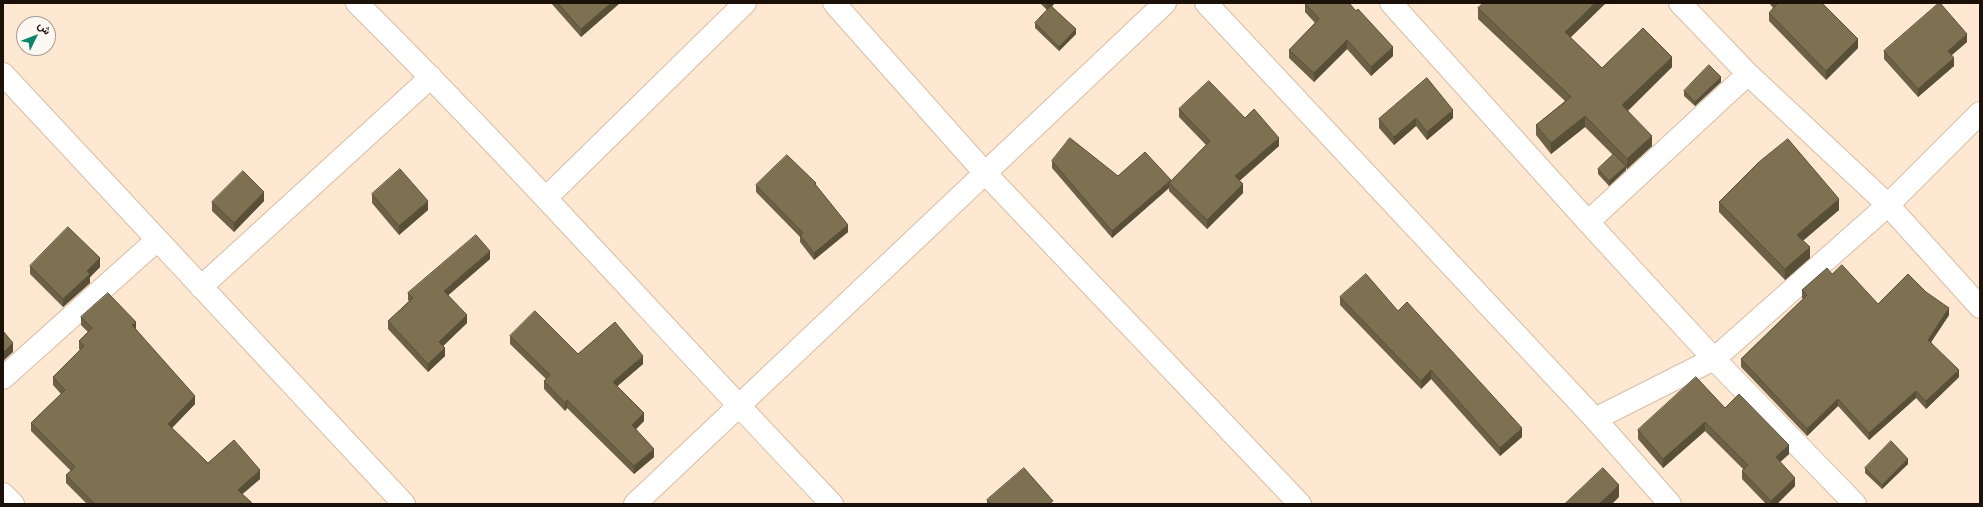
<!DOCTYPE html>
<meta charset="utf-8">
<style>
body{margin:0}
#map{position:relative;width:1983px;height:507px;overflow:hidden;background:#fee8d2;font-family:Signika,Vazirmatn,sans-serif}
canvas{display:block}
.frame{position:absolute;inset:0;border:4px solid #1b1108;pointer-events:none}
.north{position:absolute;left:16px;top:16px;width:40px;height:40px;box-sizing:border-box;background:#fef8f3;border:1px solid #a39c95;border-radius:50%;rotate:47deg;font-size:11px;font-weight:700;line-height:16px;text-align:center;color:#1b1108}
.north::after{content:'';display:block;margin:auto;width:14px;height:18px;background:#09876a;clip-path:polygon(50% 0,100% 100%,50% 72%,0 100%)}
</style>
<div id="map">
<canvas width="1983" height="507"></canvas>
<div class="frame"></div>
<div class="north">ش</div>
</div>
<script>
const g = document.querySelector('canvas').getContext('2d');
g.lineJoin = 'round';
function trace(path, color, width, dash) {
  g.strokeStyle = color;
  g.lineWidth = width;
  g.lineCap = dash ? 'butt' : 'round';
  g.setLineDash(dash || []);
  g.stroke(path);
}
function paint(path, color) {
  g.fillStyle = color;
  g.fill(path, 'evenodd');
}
const street = new Path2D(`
 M357,3C520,165 673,338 832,504
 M834,3L985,173L1300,504
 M1206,3L1595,419L1670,504
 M1391,3L1588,222L1714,359L1855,504
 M1680,3L1748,74L1888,205L1980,307
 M546,198L745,3
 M1588,222L1748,74
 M201,287L431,77
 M3,378L157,240
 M1595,419L1714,359L1888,205L1980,113
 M3,494L13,504
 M635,504L1165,3`);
const secondary = new Path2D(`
 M3,74L404,504`);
const wall = new Path2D(`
 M551,3H620L581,37Z
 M1040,3H1055L1052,6L1076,34L1059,51L1035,28V23L1047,10Z
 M1305,3L1393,56L1371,76L1347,49L1314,82L1289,58V50L1315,23L1305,12Z
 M1769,3H1822L1858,48L1826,80L1769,21V13L1773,8Z
 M1478,8L1570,37L1602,68L1672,67L1628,111L1652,146L1627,169L1626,168V170L1609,186L1598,174V169L1613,155L1585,127L1551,154L1536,135V125L1565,101L1478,19Z
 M1967,42L1952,55L1954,66L1918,97L1884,59V51Z
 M1427,78L1453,118L1427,140L1416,126L1394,145L1379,128V119Z
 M1721,82L1695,106L1684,96V91Z
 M1179,109L1245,118L1279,146L1239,180L1243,193L1207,229L1169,191V188L1112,238L1052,168V161L1118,176L1171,181L1206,145L1179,117Z
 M756,185L816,186L848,232L814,260L800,242V237L756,192Z
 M372,194L428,210L399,235L372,203Z
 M264,201L234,232L212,211V202Z
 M1719,202L1839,210L1803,241L1810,258L1785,280L1719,212Z
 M490,259L448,295L467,323L443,346L445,356L428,372L388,329V321L409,301L408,300V293Z
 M30,266L100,267L90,277V283L63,307L30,274Z
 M1832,274L1878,304L1949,315L1931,342L1959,377L1926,409L1916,398L1869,440L1838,406L1807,436L1741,367V359L1803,299L1802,298V290Z
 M1340,297L1398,311L1522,437L1500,456L1431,379L1421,389L1340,305Z
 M81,317L136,329L195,404L172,428L208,463L260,479L242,494L253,504H87L66,483V475L71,471L31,431V423L61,394L53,385V377L80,350L79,349V341L88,332L81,325Z
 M510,336L578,354L643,364L617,386L644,421L636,429L654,457L634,474L567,408L565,411L544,389V381L546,379L510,344Z
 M1725,408L1789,454L1780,462L1795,486L1777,504H1766L1742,479V471L1743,469L1705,431L1663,468L1638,439V430Z
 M1908,464L1882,489L1865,473V468Z
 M987,500L1053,504H987Z`);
const shadedWall = new Path2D(`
 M611,3H620L581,37V29Z
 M1047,3H1055L1047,11Z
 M1595,3H1606L1565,43V32Z
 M1076,29V34L1059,51V47Z
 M1967,34V42L1948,58V51Z
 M1858,39V48L1826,80V71Z
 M1347,40V49L1314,82V73Z
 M1393,47V56L1371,76V67Z
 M1672,57V67L1622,116V105Z
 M1954,58V66L1918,97V89Z
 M1721,77V82L1695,106V102Z
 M1453,110V118L1427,140V132Z
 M1585,116V127L1551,154V143Z
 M1416,118V126L1394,145V137Z
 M1652,136V146L1627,169V159Z
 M1279,138V146L1235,185V176Z
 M1626,166V170L1609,186V181Z
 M1171,180V184L1169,183V188L1112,238V231Z
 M1243,184V193L1207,229V220Z
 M264,192V201L234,232V223Z
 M1839,199V210L1797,245V235Z
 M428,201V210L399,235V226Z
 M848,225V232L814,260V253Z
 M1810,247V258L1785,280V269Z
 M490,251V259L444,299V291Z
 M100,258V267L90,277V283L63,307V299L87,271Z
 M1949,308V315L1928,347V340Z
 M467,315V323L439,350V342Z
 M136,322V330L132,325Z
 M13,343V352L3,361V353Z
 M445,348V356L428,372V364Z
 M643,356V364L613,390V382Z
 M1431,370V379L1421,389V381Z
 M1959,370V377L1926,409V401Z
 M1916,391V398L1869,440V433Z
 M195,396V404L168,432V424Z
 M1838,399V406L1807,436V429Z
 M567,400V408L565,411V403Z
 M644,413V421L632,433V425Z
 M1705,422V431L1663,468V459Z
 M1522,428V437L1500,456V448Z
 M1789,445V454L1776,466V457Z
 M654,449V457L634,474V466Z
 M1908,459V464L1882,489V485Z
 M260,470V479L238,498V490Z
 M1795,478V486L1777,504H1771V501Z
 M1619,485V497L1612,504H1599Z`);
const building = new Path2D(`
 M558,3H611L581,29Z
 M1305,3H1349L1356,11L1358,9L1393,47L1371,67L1347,40L1314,73L1289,50L1319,19Z
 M1484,3H1595L1565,32L1602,68L1643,28L1672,57L1622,105L1652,136L1627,159L1585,116L1551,143L1536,125L1571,97L1478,8Z
 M1776,3H1822L1858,39L1826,71L1769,13L1777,4Z
 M1939,3H1940L1967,34L1948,51L1954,58L1918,89L1884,51Z
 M1051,6L1076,29L1059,47L1035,23Z
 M1709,65L1721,77L1695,102L1684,91Z
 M1427,78L1453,110L1427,132L1416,118L1394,137L1379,119Z
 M1209,81L1245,118L1254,109L1279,138L1235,176L1243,184L1207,220L1169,183L1210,141L1179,109Z
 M1070,138L1118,176L1145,152L1171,180L1112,231L1052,161Z
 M1788,139L1839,199L1797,235L1810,247L1785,269L1719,202L1759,162Z
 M1614,154L1626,166L1609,181L1598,169Z
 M787,155L816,183L815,184L848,225L814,253L800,235L803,233L756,185Z
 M400,169L428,201L399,226L372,194Z
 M243,171L264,192L234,223L212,202Z
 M68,227L100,258L87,271L90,274L63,299L30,266Z
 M476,235L490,251L444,291L467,315L439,342L445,348L428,364L388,321L413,298L408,293Z
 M1842,265L1878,304L1908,274L1926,292L1949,308L1928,340L1959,370L1926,401L1916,391L1869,433L1838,399L1807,429L1741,359L1807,295L1802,290L1827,268L1832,274Z
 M1366,274L1398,311L1407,302L1522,428L1500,448L1431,370L1421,381L1340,297Z
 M108,293L136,322L132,325L195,396L168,424L208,463L234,440L260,470L238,490L253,504H95L66,475L75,467L31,423L65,390L53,377L84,346L79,341L92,328L81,317Z
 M535,311L578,354L615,322L643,356L613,382L644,413L632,425L654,449L634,466L567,400L565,403L544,381L550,375L510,336Z
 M3,331L13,343L3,353Z
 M1696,377L1725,408L1739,394L1789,445L1776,457L1795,478L1771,501L1742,471L1748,465L1705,422L1663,459L1638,430Z
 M1891,441L1908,459L1882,485L1865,468Z
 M1024,468L1053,501L1050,503L1051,504H991L987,500Z
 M1603,468L1619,485L1599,504H1565Z`);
trace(street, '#d9bda3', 24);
trace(secondary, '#d9bda3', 24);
trace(street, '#fff', 22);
trace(secondary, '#fff', 22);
paint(wall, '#6c6147');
paint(shadedWall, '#584f39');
paint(building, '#7e7152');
trace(building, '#584f39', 1);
</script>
